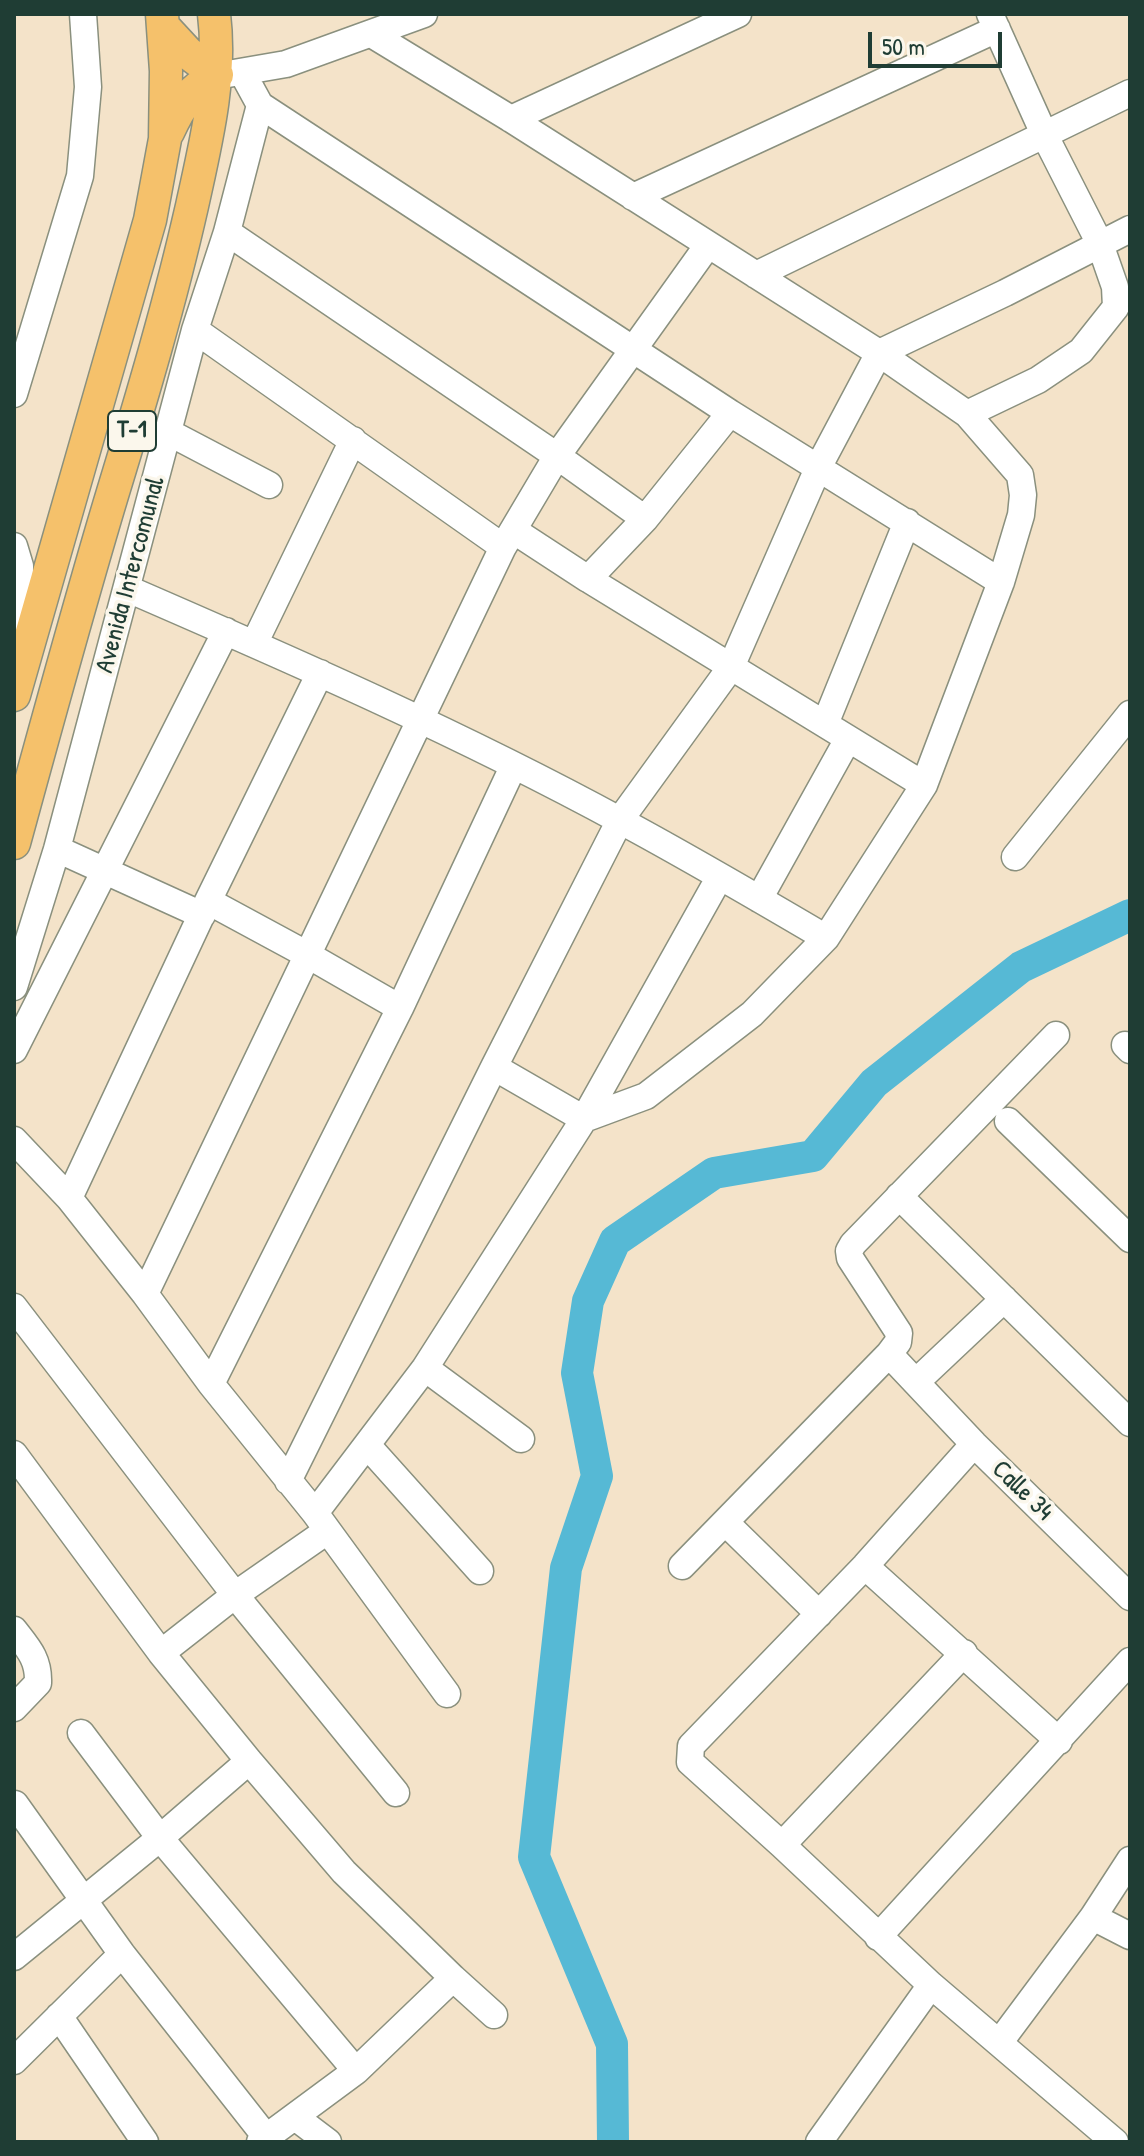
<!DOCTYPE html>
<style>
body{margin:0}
#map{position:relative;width:1144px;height:2156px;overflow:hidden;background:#f4e3c9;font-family:"Patrick Hand",sans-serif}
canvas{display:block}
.frame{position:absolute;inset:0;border:16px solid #1f3d34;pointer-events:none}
.scale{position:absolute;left:868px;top:32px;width:134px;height:36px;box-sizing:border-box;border:4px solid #1f3d34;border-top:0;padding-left:10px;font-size:24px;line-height:28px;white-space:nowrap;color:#1f3d34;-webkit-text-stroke:6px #fbf7ec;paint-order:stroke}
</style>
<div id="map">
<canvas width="1144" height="2156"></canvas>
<div class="frame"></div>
<div class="scale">50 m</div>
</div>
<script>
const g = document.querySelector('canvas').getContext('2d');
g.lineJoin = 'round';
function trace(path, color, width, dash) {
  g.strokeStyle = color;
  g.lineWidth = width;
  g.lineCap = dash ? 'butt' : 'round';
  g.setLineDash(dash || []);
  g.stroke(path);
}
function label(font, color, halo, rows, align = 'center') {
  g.font = font + ' "Patrick Hand",sans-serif';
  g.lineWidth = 7;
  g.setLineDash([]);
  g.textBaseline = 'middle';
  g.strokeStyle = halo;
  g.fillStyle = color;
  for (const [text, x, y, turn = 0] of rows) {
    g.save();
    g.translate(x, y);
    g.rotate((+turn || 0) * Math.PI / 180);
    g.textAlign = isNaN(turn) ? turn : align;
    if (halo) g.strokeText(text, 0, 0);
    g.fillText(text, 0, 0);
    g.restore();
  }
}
const river = new Path2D(`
 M613,2142L612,2044L534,1857L566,1568L597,1476L577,1373L588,1301L615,1241L714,1173L813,1156L874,1083L1021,967L1130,915`);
const minor = new Path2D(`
 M373,35L511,119L879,353L967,414L1020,475L1023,495L1021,515L1001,582L924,785L826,938L752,1014L646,1096L584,1119L494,1067
 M228,74L286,64L424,14
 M260,105L730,413L1001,582
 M511,119L738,14
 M633,197L997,29
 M227,232L557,456L645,519
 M756,275L1130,93
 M195,330L503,547
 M14,394L80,176L88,87L83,14
 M967,414L1038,380L1081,351L1116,307L1115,287L1100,244L1044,134L990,14
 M168,432L269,485
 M513,530L588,579L924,785
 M14,546L20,566L19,650
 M588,579L645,519L730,413
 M128,589C294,661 461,734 621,821C690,858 758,898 826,938
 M255,642L353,440
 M825,724L907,522
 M57,849L202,915
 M1015,857L1130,714
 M759,899L848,739
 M208,901L306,954L400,1008
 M14,987L57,849L195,330L227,232L260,105L242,72
 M1056,1035L853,1244L849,1251L850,1258L899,1333L898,1342L889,1354L974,1444L1130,1597
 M1125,1045L1130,1050
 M14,1050L226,631
 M1008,1121L1130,1239
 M14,1140L69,1198L145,1294L211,1384L315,1513L447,1694
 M899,1196L1130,1423
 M69,1198L208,901L320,673
 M145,1294L503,547L557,456L708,245
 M14,1307L235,1595L396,1793
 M425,1368L521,1439
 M916,1382L1004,1299
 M211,1384L400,1008L513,767
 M974,1444L865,1566L691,1746L690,1762L782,1845L931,1985L1115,2142
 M367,1445L480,1571
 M14,1454L161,1653L249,1761L344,1872L453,1978L356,2071L260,2142
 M288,1481L494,1067L620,820L731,667L819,466L879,353L1005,293L1130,229
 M315,1513L425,1368L584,1119L719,878
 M726,1523L819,1614
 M682,1566L889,1354
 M865,1566L1059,1741
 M14,1630C28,1648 39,1659 38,1683L14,1708
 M161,1653L235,1595L327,1531
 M81,1733L160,1838L356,2071
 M15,1804L122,1954L266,2137
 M782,1845L964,1653
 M1093,1917L1130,1936
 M878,1937L1130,1661
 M14,1957L160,1838L249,1761
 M453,1978L494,2015
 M59,2016L145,2142
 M999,2043L1093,1917L1130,1860
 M14,2061L122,1954
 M295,2117L328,2142
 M819,2142L931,1985`);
const major = new Path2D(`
 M163,26L188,53L217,75C190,89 180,106 168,132
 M14,695L150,220L165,139L166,71L162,14
 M14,843C46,726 78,608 113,492C142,397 170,303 192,206C206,142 222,79 214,14`);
const shields = [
 [132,431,48]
];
const shieldNames = [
 ["T-1",132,431]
];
const streetNames = [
 ["Avenida Intercomunal",131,575,-75],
 ["Calle 34",1022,1491,44]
];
trace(river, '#56b9d5', 32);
trace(minor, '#8a907e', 29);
trace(major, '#8a907e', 35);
trace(minor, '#fff', 26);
trace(major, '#f5c16b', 32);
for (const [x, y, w] of shields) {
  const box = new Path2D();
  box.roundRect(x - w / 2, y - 20, w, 40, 6);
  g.fillStyle = '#fbf7ec';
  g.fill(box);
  trace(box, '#1f3d34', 2);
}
label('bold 24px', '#1f3d34', null, shieldNames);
label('26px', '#1f3d34', '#fbf7ec', streetNames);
</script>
